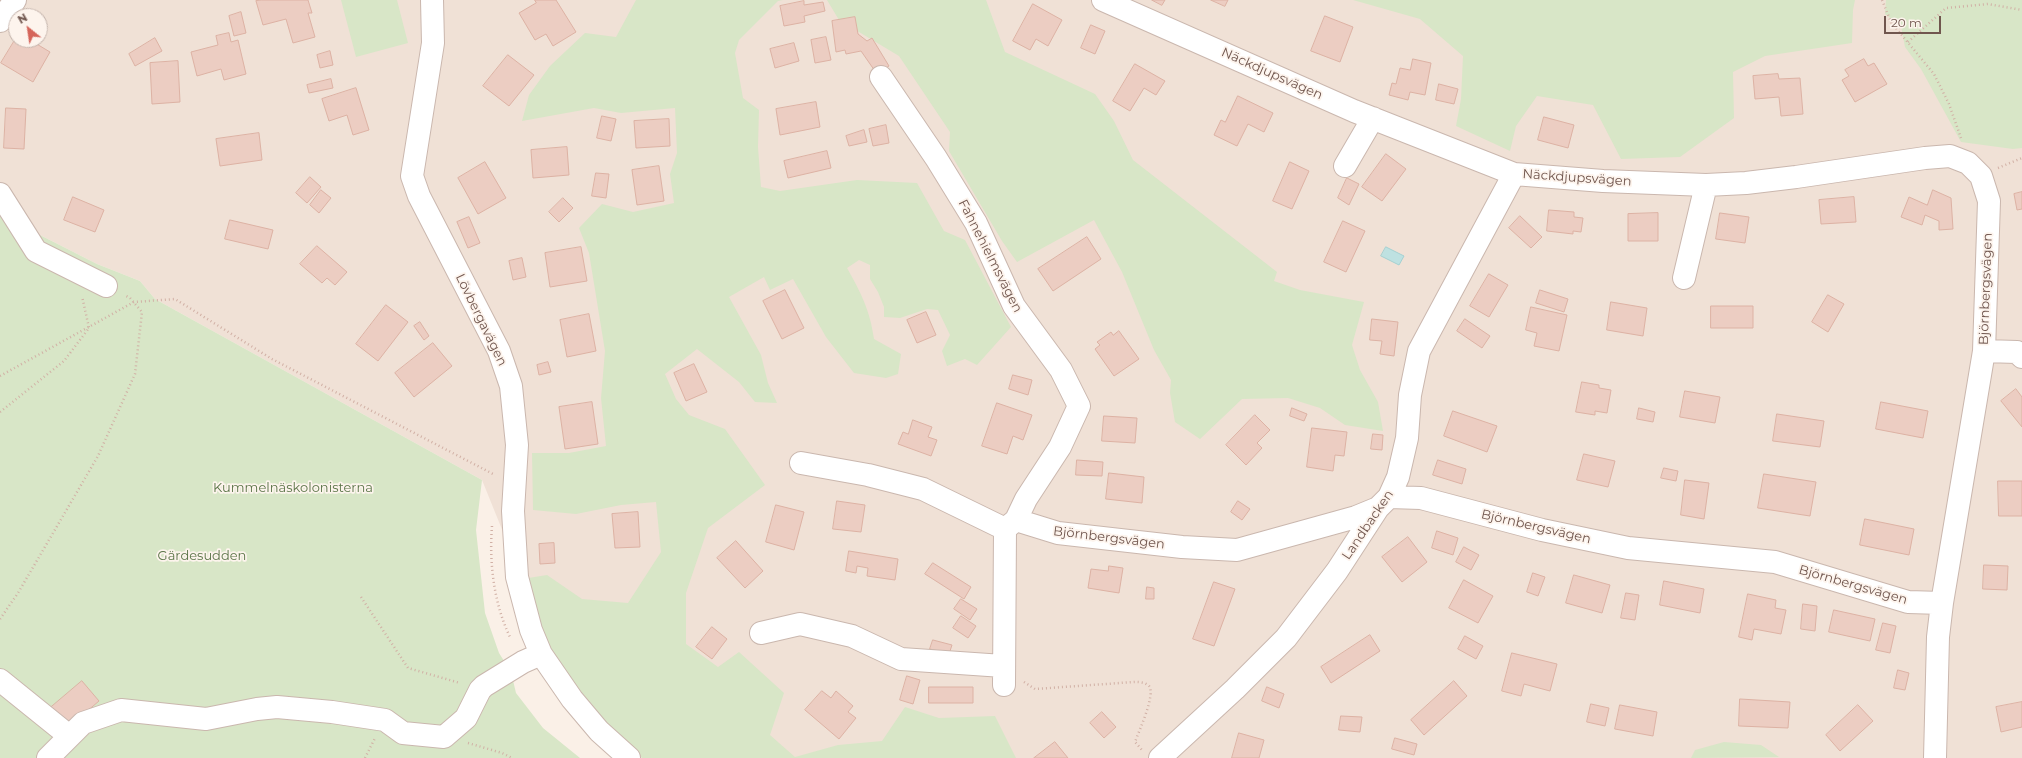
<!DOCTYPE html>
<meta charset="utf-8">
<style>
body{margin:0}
#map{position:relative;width:2022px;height:758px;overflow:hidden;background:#faf0e7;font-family:Montserrat,sans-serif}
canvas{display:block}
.north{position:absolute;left:8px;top:8px;width:40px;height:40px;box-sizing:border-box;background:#fdf4ed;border:1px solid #c5b5ad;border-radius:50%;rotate:330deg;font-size:11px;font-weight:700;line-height:16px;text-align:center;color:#70564e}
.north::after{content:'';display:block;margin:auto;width:14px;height:18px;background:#d5655a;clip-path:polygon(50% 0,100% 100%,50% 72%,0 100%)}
.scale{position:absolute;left:1884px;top:16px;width:57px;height:18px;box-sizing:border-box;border:2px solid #70564e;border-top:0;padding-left:5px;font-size:12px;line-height:14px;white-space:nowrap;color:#70564e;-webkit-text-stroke:3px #fdf4ed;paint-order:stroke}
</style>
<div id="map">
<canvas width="2022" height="758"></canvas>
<div class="north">N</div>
<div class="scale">20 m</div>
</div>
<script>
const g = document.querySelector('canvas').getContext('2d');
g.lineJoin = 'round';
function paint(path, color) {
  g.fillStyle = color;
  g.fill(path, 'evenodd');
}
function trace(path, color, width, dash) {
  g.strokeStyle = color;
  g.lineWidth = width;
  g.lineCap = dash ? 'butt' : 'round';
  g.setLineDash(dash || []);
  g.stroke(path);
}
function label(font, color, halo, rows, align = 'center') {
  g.font = font + ' Montserrat,sans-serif';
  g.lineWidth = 3.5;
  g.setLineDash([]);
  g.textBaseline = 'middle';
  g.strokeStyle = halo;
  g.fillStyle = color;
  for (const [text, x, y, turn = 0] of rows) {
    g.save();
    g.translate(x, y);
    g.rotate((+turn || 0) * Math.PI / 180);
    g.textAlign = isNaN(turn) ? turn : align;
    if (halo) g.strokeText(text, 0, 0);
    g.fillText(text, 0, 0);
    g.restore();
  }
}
const residential = new Path2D(`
 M0,0H2022V758H657L522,579L482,480L155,299L140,281L97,264L36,233L0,202ZM16,16H40V40H16Z`);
const green = new Path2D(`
 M341,0H397L408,43L356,57Z
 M636,0H783L778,1L739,40L735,53L743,98L759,110L758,147L761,187L780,191L857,180L917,183L944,231L965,240L1011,327L977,365L965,359L947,366L942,351L950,335L938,310L927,309L900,318L884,317V307L878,292L870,279V265L859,260L847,268C861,293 870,310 874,339L901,354L898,374L886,378L854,373L826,337L793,279L770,290L764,277L729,297L761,355L768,383L777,403L755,402L739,382L697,349L665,374L676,399L689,415L725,429L765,485L708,528L686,593V644L718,667L739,652L784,693L770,735L795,757L838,745L882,741L905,707L939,718L995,716L1016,758H642L605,731L563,671L536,622L522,579L547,575L582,599L628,603L661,552L656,502L621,505L576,514L533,510L532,453H569L606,446L601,398L605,351L589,253L579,228L602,204L633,212L674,203L670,174L677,153L675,108L621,113L594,108L522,121L529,95L550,66L585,33L616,37Z
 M827,0H986L1005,52L1095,94L1114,121L1133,160L1277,272L1274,281L1300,290L1364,302L1352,345L1360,370L1378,402L1383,431L1345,425L1320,408L1288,398L1242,399L1200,439L1175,422L1170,393L1171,380L1154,350L1122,272L1094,220L1017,262L1002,241L949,151L950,132L899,56L839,20Z
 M1353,0H1855L1853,10L1852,43L1765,56L1733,72L1734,118L1680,157L1621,159L1593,105L1537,96L1516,126L1510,151L1456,126L1461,99L1463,56L1420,19Z
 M1886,0H2022V148L2013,149L1961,142L1921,69L1905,47L1901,26L1885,14Z
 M0,202L36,233L97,264L140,281L155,299L482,480L476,530L485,613L499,653L511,672L516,693L543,728L580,758H0Z
 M1724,742L1761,745L1779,757L1691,758L1695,750Z`);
const water = new Path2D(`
 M1386,247L1404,256L1399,265L1381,256Z`);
const building = new Path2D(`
 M262,0H308L312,13H308L315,37L293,43L286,19L263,25L256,1Z
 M535,0H556L576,32L553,46L546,34L535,40L519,13L536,3Z
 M1152,0H1165L1162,5Z
 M1211,0H1228L1225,6Z
 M804,1V5L823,2L825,11L804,16L805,22L784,26L780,6Z
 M1033,4L1062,20L1048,46L1036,39L1030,50L1013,41Z
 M241,12L246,33L234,36L229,16Z
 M1325,16L1353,27L1340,62L1311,51Z
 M855,17L858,34L867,41L872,38L889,66L877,74L861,51L846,54L845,50L836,52L832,21Z
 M1091,25L1105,31L1095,54L1081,48Z
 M229,33L231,42L238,40L246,74L224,80L221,69L197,76L191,52L218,45L216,36Z
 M826,37L831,60L815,63L811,40Z
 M16,38V40H30L50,52L33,82L1,63Z
 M155,38L162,51L135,66L129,54Z
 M794,43L799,61L775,68L770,49Z
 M330,51L333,65L320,68L317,55Z
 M508,55L534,75L509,106L483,86Z
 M1413,59L1431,63L1425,95L1410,92L1408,100L1389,95L1392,83L1396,84L1400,68L1410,70Z
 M1864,59L1868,66L1874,63L1887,84L1855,102L1842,80L1849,76L1845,70Z
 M178,61L180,102L152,104L150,63Z
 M1135,64L1165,81L1156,95L1144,88L1130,111L1113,101Z
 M1778,74L1779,79L1800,78L1803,114L1781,116L1779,97L1755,99L1753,76Z
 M331,79L333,88L309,93L307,85Z
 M1439,84L1458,89L1454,104L1436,100Z
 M356,88L369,130L353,135L347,115L329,121L322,99Z
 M1238,96L1273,113L1264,132L1248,124L1237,146L1214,135L1221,120L1225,122Z
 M816,102L820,127L780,135L776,109Z
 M6,108L26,109L24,149L4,148Z
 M602,116L616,119L611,141L597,138Z
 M1544,117L1574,125L1568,148L1538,140Z
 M669,119L670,146L636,148L634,121Z
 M886,125L889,143L873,146L869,129Z
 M864,130L867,142L849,146L846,136Z
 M259,133L262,160L220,166L216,139Z
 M567,147L569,175L533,178L531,150Z
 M827,151L831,168L788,178L784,161Z
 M1386,154L1406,169L1382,201L1362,187Z
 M485,162L506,198L478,214L458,178Z
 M1290,162L1309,171L1292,209L1273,201Z
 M659,166L664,201L637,205L632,170Z
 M596,173L609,174L606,198L592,196Z
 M310,177L321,187L307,203L296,193Z
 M1347,178L1359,184L1349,205L1338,198Z
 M321,190L331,198L319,213L310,205Z
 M1933,190L1951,198L1953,229L1939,230V221L1925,215L1922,225L1901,217L1909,197L1927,205Z
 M2022,192V209L2017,210L2014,194Z
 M73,197L104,210L95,232L64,220Z
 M1854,197L1856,222L1821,224L1819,200Z
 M563,198L573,208L559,222L549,212Z
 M1549,210L1574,212V217L1583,218L1581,232L1573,231V234L1547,231Z
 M1658,213V241H1628V214Z
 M1720,213L1749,217L1745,243L1716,239Z
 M1520,216L1542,237L1531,248L1509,228Z
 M469,217L480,243L468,248L457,222Z
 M230,220L273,230L268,249L225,239Z
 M1343,221L1365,231L1346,272L1324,262Z
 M1087,237L1101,259L1053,291L1038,269Z
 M317,246L347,272L335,285L327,278L322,283L300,264Z
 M581,247L587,281L550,287L545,253Z
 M522,258L526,277L513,280L509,261Z
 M1489,274L1508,285L1489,317L1470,306Z
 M785,290L804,328L782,339L763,301Z
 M1540,290L1568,299L1564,312L1536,303Z
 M1828,295L1844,304L1828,332L1812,322Z
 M1611,302L1647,308L1643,336L1607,330Z
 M386,305L408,322L378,361L356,344Z
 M1711,306H1753V328H1711Z
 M1531,307L1567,315L1559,351L1534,346L1537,333L1526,330Z
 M926,312L936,335L917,343L907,320Z
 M589,314L596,351L567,357L560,320Z
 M1372,319L1398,322L1394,356L1380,354L1382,341L1370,340Z
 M1465,319L1490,336L1482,348L1457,331Z
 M420,322L429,336L424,340L414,326Z
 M1119,331L1139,359L1114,376L1095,349L1100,345L1097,342L1111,332L1113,335Z
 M433,343L452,366L414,397L395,373Z
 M548,362L551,372L539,375L537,365Z
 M694,364L707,392L686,401L674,373Z
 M1013,375L1032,380L1028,395L1009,389Z
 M1582,382L1599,385V388L1611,390L1607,413L1595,411V415L1576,412Z
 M2016,389L2022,397V427L2001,401Z
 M1685,391L1720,397L1715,423L1680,417Z
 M592,402L598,444L565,449L559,407Z
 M1881,402L1928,411L1923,438L1876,429Z
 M997,403L1032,415L1023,440L1013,436L1007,454L982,446Z
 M1292,408L1307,414L1304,421L1290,416Z
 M1639,408L1655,412L1653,422L1637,419Z
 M1453,411L1497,426L1487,452L1444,436Z
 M1777,414L1824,421L1820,447L1773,441Z
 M1255,415L1270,430L1257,443L1262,448L1246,465L1226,445Z
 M1104,416L1137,418L1135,443L1102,441Z
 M913,420L932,427L928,437L937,440L931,456L898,444L903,432L908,434Z
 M1312,428L1347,432L1344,456L1335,455L1333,471L1307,467Z
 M1373,434L1383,435L1382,450L1371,449Z
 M1584,454L1615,461L1608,487L1577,480Z
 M1077,460L1103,462L1102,476L1076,475Z
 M1438,460L1466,469L1462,484L1433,475Z
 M1664,468L1678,471L1676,481L1661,478Z
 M1109,473L1144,477L1142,503L1106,499Z
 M1764,474L1816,482L1810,516L1758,508Z
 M1685,480L1709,483L1704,519L1681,515Z
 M1998,481H2022V516H1999Z
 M837,501L865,505L861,532L833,529Z
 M1238,501L1250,509L1242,520L1231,512Z
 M776,505L804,512L794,550L766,542Z
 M638,512L640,547L615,548L612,514Z
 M1865,519L1914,529L1909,555L1860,545Z
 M1437,531L1458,538L1453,555L1432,548Z
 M1408,537L1427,562L1402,582L1382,557Z
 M736,541L763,571L745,588L717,558Z
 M554,543L555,563L540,564L539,544Z
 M1464,547L1479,555L1471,570L1456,562Z
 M849,551L898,559L895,580L867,576L868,568L857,566L856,573L846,571Z
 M933,563L971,587L964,599L925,574Z
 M1984,565L2008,566L2007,590L1983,589Z
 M1109,566L1123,568L1119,593L1088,588L1091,569L1108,571Z
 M1533,573L1545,577L1538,596L1527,592Z
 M1574,575L1610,585L1602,613L1566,603Z
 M1464,580L1493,596L1478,623L1449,608Z
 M1664,581L1704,589L1700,613L1660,605Z
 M1214,582L1235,589L1214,646L1193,639Z
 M1147,587L1154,588V599H1146Z
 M1626,593L1639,595L1635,620L1621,618Z
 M1748,594L1776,600L1775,608L1786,610L1781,634L1754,629L1752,640L1739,637Z
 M961,599L977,609L970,620L954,609Z
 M1803,604L1817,606L1815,631L1801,629Z
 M1834,610L1875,619L1870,641L1829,632Z
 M961,616L976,626L968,638L953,628Z
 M1883,623L1896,626L1890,653L1876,650Z
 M712,627L727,639L712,659L696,647Z
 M1370,635L1380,651L1331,683L1321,667Z
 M1465,636L1483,646L1476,659L1458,649Z
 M933,640L952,645L949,654L930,649Z
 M1512,653L1557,664L1550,691L1524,684L1521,696L1502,691Z
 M1898,670L1909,673L1905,690L1894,688Z
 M907,676L920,680L913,704L900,700Z
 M82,681L99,701L66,729L49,709Z
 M1454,681L1467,696L1424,735L1411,720Z
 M929,687H973V703H929Z
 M1267,687L1284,694L1279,708L1262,701Z
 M822,691L831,698L836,691L853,706L848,712L856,718L839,739L805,710Z
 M1740,699L1790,702L1788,728L1739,726Z
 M2022,702V727L2001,732L1996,707Z
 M1591,704L1609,708L1605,726L1587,722Z
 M1620,705L1657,712L1653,736L1615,729Z
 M1858,705L1873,721L1840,751L1826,735Z
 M1102,712L1116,727L1104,738L1090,723Z
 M1341,716L1362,717L1360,732L1339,730Z
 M1239,733L1264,740L1259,758H1232Z
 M1395,738L1417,744L1414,755L1392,749Z
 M1055,742L1068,758H1034Z`);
const path = new Path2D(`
 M1882,0L1891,22L1934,74L1949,104L1961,138
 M1908,42L1946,8L1988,4L2022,10
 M1998,168L2022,158
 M0,376L134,302L175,299L272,359L495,475
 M0,412L64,361L89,328L82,296
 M492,526C489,563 494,604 510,637
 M361,597L408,668L460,683
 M0,619L18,593L98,456L135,374L142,312L130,298L124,295
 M1024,682L1035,689L1134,682C1139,682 1145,682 1149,686C1156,694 1139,731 1135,742L1142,750
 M468,743L502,753L512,758
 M365,758L375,738`);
const minor = new Path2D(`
 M432,0L433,43L412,176L419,196L499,351L511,386L517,445L513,511L517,577L531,630L541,654L572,699L599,731L629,758
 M1103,0L1354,111L1514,174L1603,181L1706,185L1746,183L1796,177L1925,158L1950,156L1968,163L1981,176L1989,201L1984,351L1942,603L1908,602L1775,562L1628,548L1542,530L1421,498L1389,497
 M0,21L15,0
 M1345,166L1373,118
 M0,194L36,251L106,286
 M1684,278L1706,185
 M1984,351L2017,352L2022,357
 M801,463L868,475L923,489L1005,529L1016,520L1026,499L1060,447L1079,406L1061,370L1014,306L976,223L936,158L881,77
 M1016,520L1058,533L1182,547L1237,550L1356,517L1378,508
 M761,633L800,624L852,636L901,659L1003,666
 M0,680L68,735
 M1004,685L1005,529
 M48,758L83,723L121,710L206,719L257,709L277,707L332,712L385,720L403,733L444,737L466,718L480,690L484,686L523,662L541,654
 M1160,758L1235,689L1286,638L1337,571L1378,508L1389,497L1398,477L1407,438L1410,395L1419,351L1514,174
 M1935,758L1938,637L1942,603`);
const streetNames = [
 ["Näckdjupsvägen",1272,74,24],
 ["Näckdjupsvägen",1577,178,4],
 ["Fahnehielmsvägen",990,256,63],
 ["Björnbergsvägen",1986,289,-88],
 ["Lövbergavägen",481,320,64],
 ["Landbacken",1368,525,-56],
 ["Björnbergsvägen",1536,527,13],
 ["Björnbergsvägen",1109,538,7],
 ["Björnbergsvägen",1853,585,16]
];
const parkNames = [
 ["Kummelnäskolonisterna",293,488],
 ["Gärdesudden",202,556]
];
paint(residential, '#f0e1d6');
paint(green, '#d8e6c7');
paint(water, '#bee1e1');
trace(water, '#a5d1d2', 1);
paint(building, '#eccdc2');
trace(building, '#ddb2a4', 1);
trace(minor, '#cab7ae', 24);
trace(path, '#d1b0a5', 2.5, [1, 3]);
trace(minor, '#fff', 22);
label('13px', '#70564e', '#fdf4ed', streetNames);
label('13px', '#5b7548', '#fdf4ed', parkNames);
</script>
